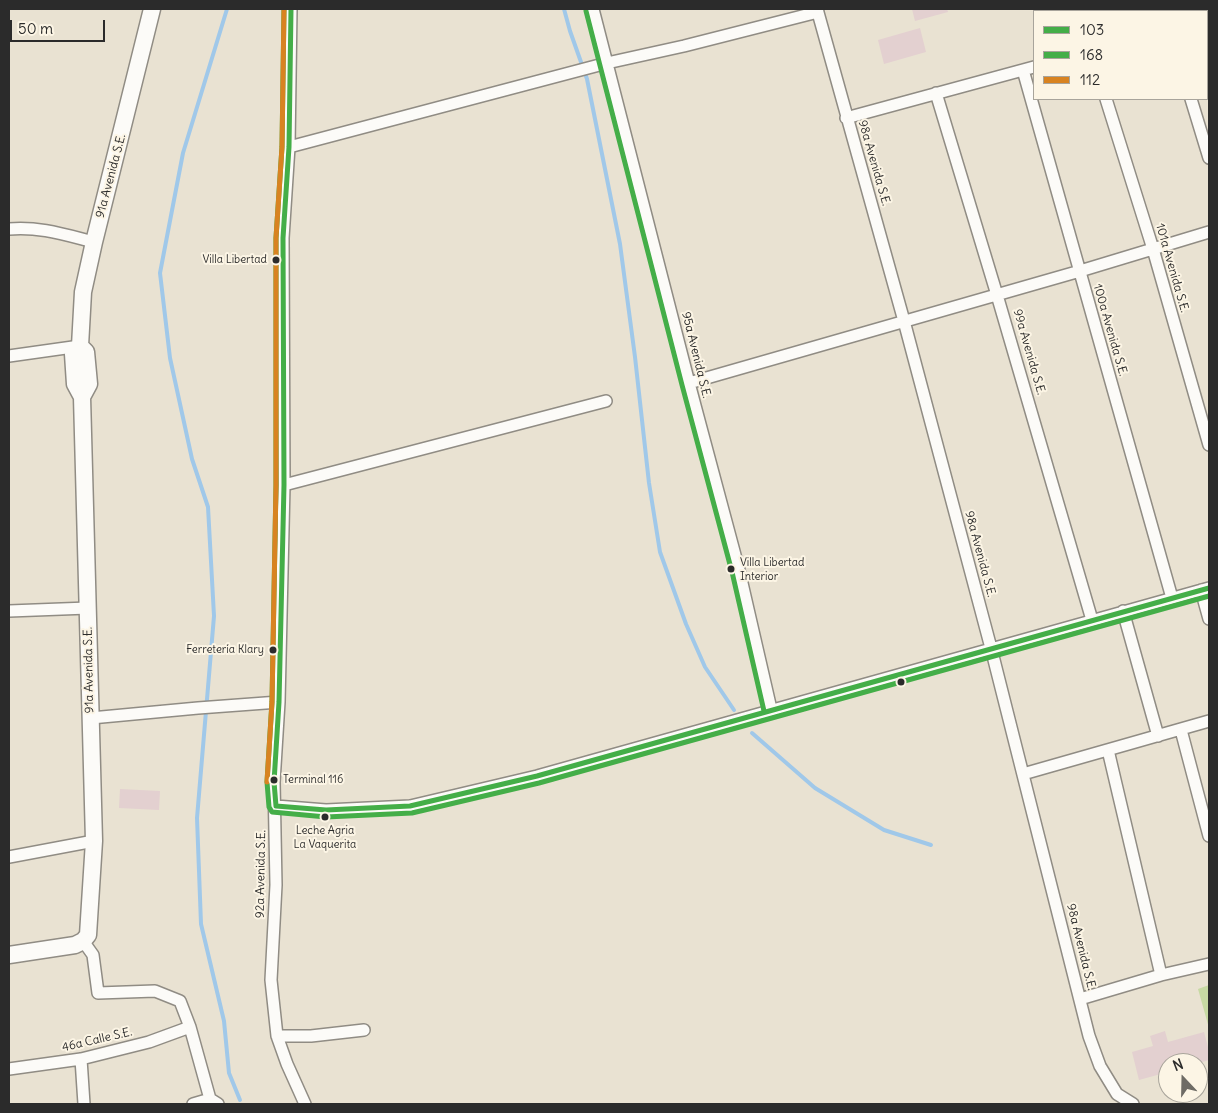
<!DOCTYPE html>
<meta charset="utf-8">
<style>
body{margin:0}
#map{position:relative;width:1218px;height:1113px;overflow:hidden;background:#e9e2d2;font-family:Delius,sans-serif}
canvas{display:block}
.frame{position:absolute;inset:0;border:10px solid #2b2b2b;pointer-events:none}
.legend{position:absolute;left:1033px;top:10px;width:175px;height:90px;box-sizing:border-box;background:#fcf5e5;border:1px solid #a8a49b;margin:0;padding:6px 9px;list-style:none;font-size:15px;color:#2b2b2b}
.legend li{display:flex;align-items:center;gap:10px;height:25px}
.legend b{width:25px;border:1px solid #a8a49b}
.north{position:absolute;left:1158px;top:1053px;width:50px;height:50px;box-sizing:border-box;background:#fcf5e5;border:1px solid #a8a49b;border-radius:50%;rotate:339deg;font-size:14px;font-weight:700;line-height:20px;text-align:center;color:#2b2b2b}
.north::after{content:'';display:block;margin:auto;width:18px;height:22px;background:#6e6b65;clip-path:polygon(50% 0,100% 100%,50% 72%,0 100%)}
.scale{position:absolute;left:10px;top:20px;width:95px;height:22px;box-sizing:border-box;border:2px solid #2b2b2b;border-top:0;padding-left:6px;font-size:15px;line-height:18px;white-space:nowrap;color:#2b2b2b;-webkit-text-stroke:4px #fcf5e5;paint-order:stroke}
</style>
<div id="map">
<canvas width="1218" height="1113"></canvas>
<div class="frame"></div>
<ul class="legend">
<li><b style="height:6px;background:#44ae48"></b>103</li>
<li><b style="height:6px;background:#44ae48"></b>168</li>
<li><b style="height:6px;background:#d88321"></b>112</li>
</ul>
<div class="north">N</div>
<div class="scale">50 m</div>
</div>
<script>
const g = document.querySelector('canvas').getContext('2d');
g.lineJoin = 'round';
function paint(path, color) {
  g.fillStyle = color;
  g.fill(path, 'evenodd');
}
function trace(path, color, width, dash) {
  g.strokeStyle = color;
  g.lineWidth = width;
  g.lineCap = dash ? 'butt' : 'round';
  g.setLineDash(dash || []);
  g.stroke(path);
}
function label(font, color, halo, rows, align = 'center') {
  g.font = font + ' Delius,sans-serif';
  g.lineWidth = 4;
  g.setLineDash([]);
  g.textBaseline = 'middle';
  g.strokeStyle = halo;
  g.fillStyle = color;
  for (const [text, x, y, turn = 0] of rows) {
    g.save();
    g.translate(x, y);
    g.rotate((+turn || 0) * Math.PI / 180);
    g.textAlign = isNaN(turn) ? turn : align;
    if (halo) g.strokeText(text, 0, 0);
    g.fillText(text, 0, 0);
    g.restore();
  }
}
const green = new Path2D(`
 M1209,985V1028L1198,989Z`);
const stream = new Path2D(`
 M227,9L183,153L160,273L170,358L192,459L208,507L214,616L197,818L201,924L224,1021L229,1073L240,1100
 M564,9L570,31L587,79L620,244L635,357L649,483L660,552L686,624L705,667L734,710
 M752,733L815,788L884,830L931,845`);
const building = new Path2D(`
 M912,9H947L948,12L915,21Z
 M920,28L926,52L884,64L878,40Z
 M120,789L160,791L159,810L119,808Z
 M1165,1031L1168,1042L1204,1032L1209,1051V1060L1199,1063H1168V1072L1139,1080L1132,1052L1153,1046L1150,1036Z`);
const street = new Path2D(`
 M291,9L289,147L283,238L284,485L279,702L274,782L276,885L271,980L277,1036L287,1064L305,1104
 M593,9L689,383L739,570L771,709
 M817,9L904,321L991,648L1089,1036L1100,1066L1117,1094L1133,1104
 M1207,23H1209
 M1023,70L1172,598
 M936,93L997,295L1092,620
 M1207,93L1209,92
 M1106,99L1153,249L1209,445
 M1191,99L1209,158
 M846,118L1034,67
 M289,147L607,63L684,46L818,12
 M9,229C38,226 66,235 94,242
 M9,356L80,346
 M689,383L1080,271L1209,232
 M284,485L606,401
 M1201,590L1209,619
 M9,611L88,608
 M1123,611L1158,736
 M91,718L198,708L279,702
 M1181,730L1209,836
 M1108,750L1161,975
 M1023,774L1209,721
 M276,806L326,810L410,806L537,776L1209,588
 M9,857L94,841
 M83,941L93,955L98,993L155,991L180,1001L190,1027L210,1099L218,1104
 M1080,999L1161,975L1209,964
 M277,1036H311L364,1030
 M81,1059L84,1104
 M9,1069L81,1059L149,1042L190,1027
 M193,1104L210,1099`);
const secondary = new Path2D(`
 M82,397L75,384L73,354L80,346L83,292L94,242L152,9
 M9,955L75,945L83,941L88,935L94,841L82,397L89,384L86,352L80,346`);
const bus1 = new Path2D(`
 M276,806L326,810L410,806L537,776L1209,588
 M276,806L274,782L279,702L284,485L283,238L289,147L291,9`);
const bus2 = new Path2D(`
 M284,9L282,147L276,238V485L272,702L267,782L269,807L272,812L326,817L412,813L539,783L1209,596
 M586,11L682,385L732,572L764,711`);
const bus3 = new Path2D(`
 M267,782L272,702L276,485V238L282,147L284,9`);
const markers = [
 [276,260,4.5,"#2b2b2b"],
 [731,569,4.5,"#2b2b2b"],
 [273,650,4.5,"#2b2b2b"],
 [901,682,4.5,"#2b2b2b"],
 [274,780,4.5,"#2b2b2b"],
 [325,817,4.5,"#2b2b2b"]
];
const busNames = [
 ["Villa Libertad",267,260],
 ["Villa Libertad",740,563,"left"],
 ["Interior",740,577,"left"],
 ["Ferretería Klary",264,650],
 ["Terminal 116",283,780,"left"],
 ["Leche Agria",325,831,"center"],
 ["La Vaquerita",325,845,"center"]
];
const streetNames = [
 ["98a Avenida S.E.",874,163,74],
 ["91a Avenida S.E.",111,176,-75],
 ["101a Avenida S.E.",1172,268,74],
 ["100a Avenida S.E.",1110,330,74],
 ["99a Avenida S.E.",1029,352,74],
 ["95a Avenida S.E.",696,355,76],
 ["98a Avenida S.E.",980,554,75],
 ["91a Avenida S.E.",89,670,-91],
 ["92a Avenida S.E.",261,874,-89],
 ["98a Avenida S.E.",1081,947,76],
 ["46a Calle S.E.",97,1040,-13]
];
paint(green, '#c7d9a3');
trace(stream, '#a0c8e9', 4);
paint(building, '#e3d0d0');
trace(street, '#908c84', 14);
trace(secondary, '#908c84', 19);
trace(street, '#fcfbf8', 11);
trace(secondary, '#fcfbf8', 16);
trace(bus1, '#44ae48', 5);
trace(bus2, '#44ae48', 5);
trace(bus3, '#d88321', 5);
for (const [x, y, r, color] of markers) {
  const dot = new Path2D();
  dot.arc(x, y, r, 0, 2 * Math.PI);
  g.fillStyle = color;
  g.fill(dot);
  trace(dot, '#fcf5e5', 2);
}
label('11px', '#2b2b2b', '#fcf5e5', busNames, 'right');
label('12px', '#2b2b2b', '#fcf5e5', streetNames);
</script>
